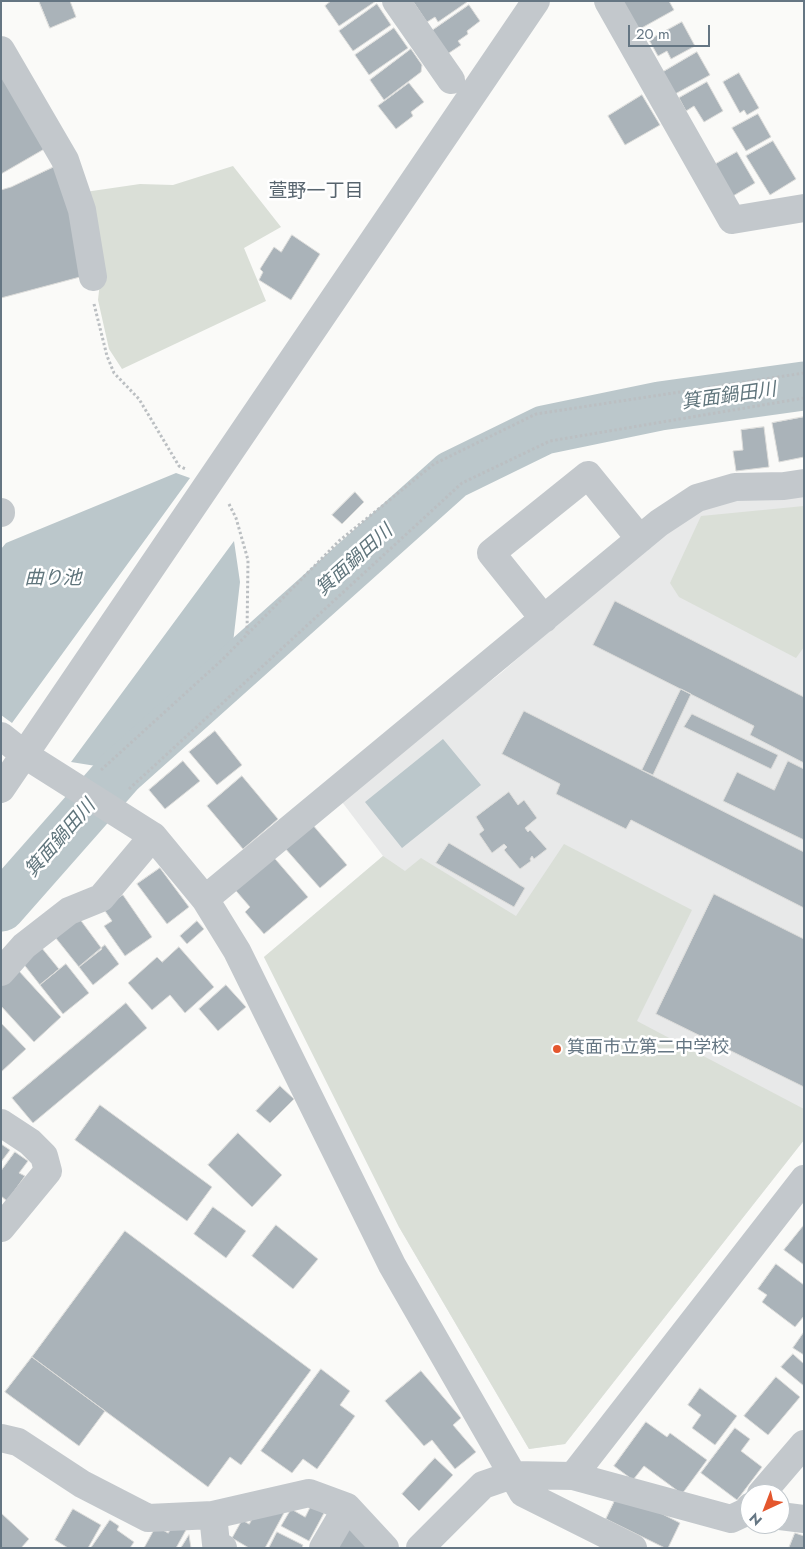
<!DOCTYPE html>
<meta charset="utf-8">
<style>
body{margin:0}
#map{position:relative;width:805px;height:1549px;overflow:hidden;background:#fafaf8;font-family:Jost,sans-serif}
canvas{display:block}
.frame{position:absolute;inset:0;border:2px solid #657683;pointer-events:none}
.north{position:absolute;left:740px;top:1484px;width:50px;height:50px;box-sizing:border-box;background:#fff;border:1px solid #c1c8cd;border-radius:50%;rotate:223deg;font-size:14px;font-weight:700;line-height:20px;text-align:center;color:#657683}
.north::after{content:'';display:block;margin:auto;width:18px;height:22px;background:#e4572e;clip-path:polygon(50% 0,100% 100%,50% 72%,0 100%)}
.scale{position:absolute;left:628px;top:25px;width:82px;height:22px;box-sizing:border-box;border:2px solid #657683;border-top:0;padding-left:6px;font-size:15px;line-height:18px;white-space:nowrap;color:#657683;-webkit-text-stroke:4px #fff;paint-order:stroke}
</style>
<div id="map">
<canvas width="805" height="1549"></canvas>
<div class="frame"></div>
<div class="north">N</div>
<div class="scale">20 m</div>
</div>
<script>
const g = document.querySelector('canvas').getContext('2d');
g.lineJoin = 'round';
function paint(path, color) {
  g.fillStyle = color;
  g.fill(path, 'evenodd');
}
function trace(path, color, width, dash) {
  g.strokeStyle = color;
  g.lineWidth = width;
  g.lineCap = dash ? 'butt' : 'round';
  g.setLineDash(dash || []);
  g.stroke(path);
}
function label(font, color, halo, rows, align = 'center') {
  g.font = font + ' Jost,"Noto Sans JP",sans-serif';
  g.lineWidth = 5;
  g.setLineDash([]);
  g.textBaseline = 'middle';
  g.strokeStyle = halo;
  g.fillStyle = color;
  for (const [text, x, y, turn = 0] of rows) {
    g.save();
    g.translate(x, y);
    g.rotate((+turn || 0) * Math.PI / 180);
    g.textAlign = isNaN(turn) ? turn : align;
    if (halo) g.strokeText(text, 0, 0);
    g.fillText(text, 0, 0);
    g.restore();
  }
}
const built = new Path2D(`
 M804,497V1140L565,1444L529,1449L399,1227L264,957L383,856L339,798L501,673L664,530L726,498Z`);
const green = new Path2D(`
 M233,166L281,227L244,248L266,301L122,369L109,349L98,300L101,273L85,192L140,184L173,185Z
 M804,506V647L796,658L679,597L670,583L701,516Z
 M564,844L692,910L637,1021L804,1109V1140L565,1444L529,1449L399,1227L264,957L383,856L405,871L421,858L516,916Z`);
const water = new Path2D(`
 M176,473L190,478L12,723L1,715V549L6,543Z
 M234,541L240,582L233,643L96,766L71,762Z
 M443,739L481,785L402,848L365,802Z`);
const river = new Path2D(`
 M1,907L120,772L452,475L544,430L660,406L804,386`);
const building = new Path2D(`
 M39,1H70L76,17L50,28Z
 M331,1H376L339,26L325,6Z
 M413,1H466L467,2L438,22L435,17L427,22Z
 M622,1H669L674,10L638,30Z
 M377,4L391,25L353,51L339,31Z
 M469,5L480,21L467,31L468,34L458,41L461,45L446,55L430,32Z
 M682,22L695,46L671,59L667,51L658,56L649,40Z
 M394,28L408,48L369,75L355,55Z
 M411,49L422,65L421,72L384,100L370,80Z
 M697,52L710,75L675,94L663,72Z
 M1,71L46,148L1,174Z
 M739,73L759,108L747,115L744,110L740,113L723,82Z
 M707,82L723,111L704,122L694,106L686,111L679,98Z
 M409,83L424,102L411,112L413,116L396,129L378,106Z
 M642,95L660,125L625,145L608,116Z
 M758,114L771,137L746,151L732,128Z
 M773,141L796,179L770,195L746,156Z
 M737,152L755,183L733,196L712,166Z
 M54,167L79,226L80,277L1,298V190L11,187Z
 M292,235L320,254L291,300L259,280L263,272L260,269L274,247L281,252Z
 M804,417V457L779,462L772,423Z
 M764,427L769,467L736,471L733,451L743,450L741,430Z
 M355,492L364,502L342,524L332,515Z
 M615,601L804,697V763L750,735L754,726L593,645Z
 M681,689L691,694L653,775L642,770Z
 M524,711L804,852V908L631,820L626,829L556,794L560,784L502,754Z
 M692,714L778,755L771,769L684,727Z
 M215,731L242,765L217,785L189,752Z
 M183,761L200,781L165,809L149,790Z
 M788,761L804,769V840L723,801L737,772L774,790Z
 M242,776L278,819L243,849L207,806Z
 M509,792L518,805L524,800L537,818L525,828L528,832L530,830L547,849L534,859L532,856L530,859L531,861L520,869L504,850L507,847L504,844L492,853L479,834L484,830L476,817Z
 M312,824L347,865L320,888L284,847Z
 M449,843L525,888L514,907L436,863Z
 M270,853L308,897L264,934L245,912L250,907L231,885Z
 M160,868L189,907L167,924L137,884Z
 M714,894L804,939V1087L656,1014Z
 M123,895L152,937L125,956L104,926L112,921L103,908Z
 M79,918L102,949L79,967L55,937Z
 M197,921L204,929L187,944L180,936Z
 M105,945L119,964L93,985L79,967Z
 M41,947L59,969L40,985L22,962Z
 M179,947L214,987L185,1013L170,995L152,1010L128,983L157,957L162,962Z
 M66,964L89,993L63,1014L40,985Z
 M18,970L61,1017L34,1042L1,1006V985Z
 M226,985L246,1007L218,1031L199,1009Z
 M126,1003L147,1028L33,1123L12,1098Z
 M1,1023L26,1049L1,1072Z
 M280,1086L294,1099L270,1123L256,1111Z
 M100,1105L212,1187L187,1221L75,1140Z
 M238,1133L282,1175L252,1207L208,1165Z
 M1,1144L10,1150L1,1162Z
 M15,1152L28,1161L19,1173L25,1176L7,1201L1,1196V1171Z
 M213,1207L246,1231L226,1258L194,1234Z
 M276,1225L318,1259L293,1289L252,1256Z
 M804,1225V1265L784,1250Z
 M125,1231L311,1370L241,1465L230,1457L208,1487L32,1357Z
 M776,1264L804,1285V1316L795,1327L762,1302L767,1295L758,1289Z
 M804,1332V1355L793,1348Z
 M793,1354L804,1364V1386L781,1367Z
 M32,1357L105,1411L79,1446L5,1392Z
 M321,1369L350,1391L340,1405L355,1416L317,1469L303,1459L292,1473L261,1451Z
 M421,1371L461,1418L453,1425L476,1452L455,1469L432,1440L424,1446L385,1401Z
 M776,1377L800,1397L768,1435L744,1416Z
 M700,1388L737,1416L715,1445L692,1428L701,1415L688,1405Z
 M646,1422L667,1437L670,1433L707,1460L682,1494L644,1466L633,1480L614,1466Z
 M735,1428L750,1439L741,1451L762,1467L737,1500L701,1473Z
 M435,1458L453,1475L419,1511L402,1494Z
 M619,1492L680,1523L668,1548H665L606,1519Z
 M311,1506L324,1513L309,1541L281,1526L291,1509L305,1517Z
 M73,1509L101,1525L88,1548H68L55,1540Z
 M257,1510L285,1511L265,1548H249L232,1538L242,1520L249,1524Z
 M1,1513L29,1539L21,1548H1Z
 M110,1520L119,1526L117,1530L134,1542L130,1548H91Z
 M174,1523L186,1530L176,1548H144L156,1526L168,1533Z
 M347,1526L368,1548H340L335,1544Z
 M277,1532L303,1545L302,1548H269Z
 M795,1533L804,1536V1548H789Z
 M189,1535L191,1548H181Z`);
const path = new Path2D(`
 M94,304L107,356L114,373L139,399L179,466L186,469
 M229,504L236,518L248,560L247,634
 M101,770L222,660L339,541L434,464L536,414L804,373
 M129,789L462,483L550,441L804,398`);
const minor = new Path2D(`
 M396,1L451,80
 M608,1L732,220L804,208
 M1,50L65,160L82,210L93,277
 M1,512V513
 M544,619L491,553L588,475L640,539
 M1,736L25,755L153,836L205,899L237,951L392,1265L523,1493L633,1548
 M1,789L536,1
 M205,899L659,523L697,498L735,487L784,486L804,483
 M1,972L24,946L69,911L101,898L153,836
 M1,1123L30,1142L44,1156L48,1171L1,1228
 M1,1438L18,1442L82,1484L148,1518L213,1515L309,1493L347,1507L385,1548
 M573,1476L731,1519L746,1512L750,1507
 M761,1494L804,1444
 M213,1515L216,1544L223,1548
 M780,1516L804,1519
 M323,1548L347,1507
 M420,1548L483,1485L512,1475L573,1476L804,1179`);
const markers = [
 [557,1049,5,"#e4572e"]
];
const poiNames = [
 ["箕面市立第二中学校",567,1049]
];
const neighbourhoodNames = [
 ["萱野一丁目",316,192]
];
const waterNames = [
 ["箕面鍋田川",729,397,-8],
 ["箕面鍋田川",355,561,-42],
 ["曲り池",53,579],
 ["箕面鍋田川",61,839,-49]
];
paint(built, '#e8e9e9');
paint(green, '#dadfd7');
paint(water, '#bbc7cb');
trace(river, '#bbc7cb', 49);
paint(building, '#aab3b9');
trace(building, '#dcdcda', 1);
trace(path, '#bbbfc2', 3, [2.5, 2.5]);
trace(minor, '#c3c8cc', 28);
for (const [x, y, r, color] of markers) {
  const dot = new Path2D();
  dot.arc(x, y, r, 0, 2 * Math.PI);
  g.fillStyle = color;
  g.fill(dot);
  trace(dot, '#fff', 2);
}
label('18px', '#657683', '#fff', poiNames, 'left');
label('19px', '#57646e', '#fff', neighbourhoodNames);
label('italic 19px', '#60757c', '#fff', waterNames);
</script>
